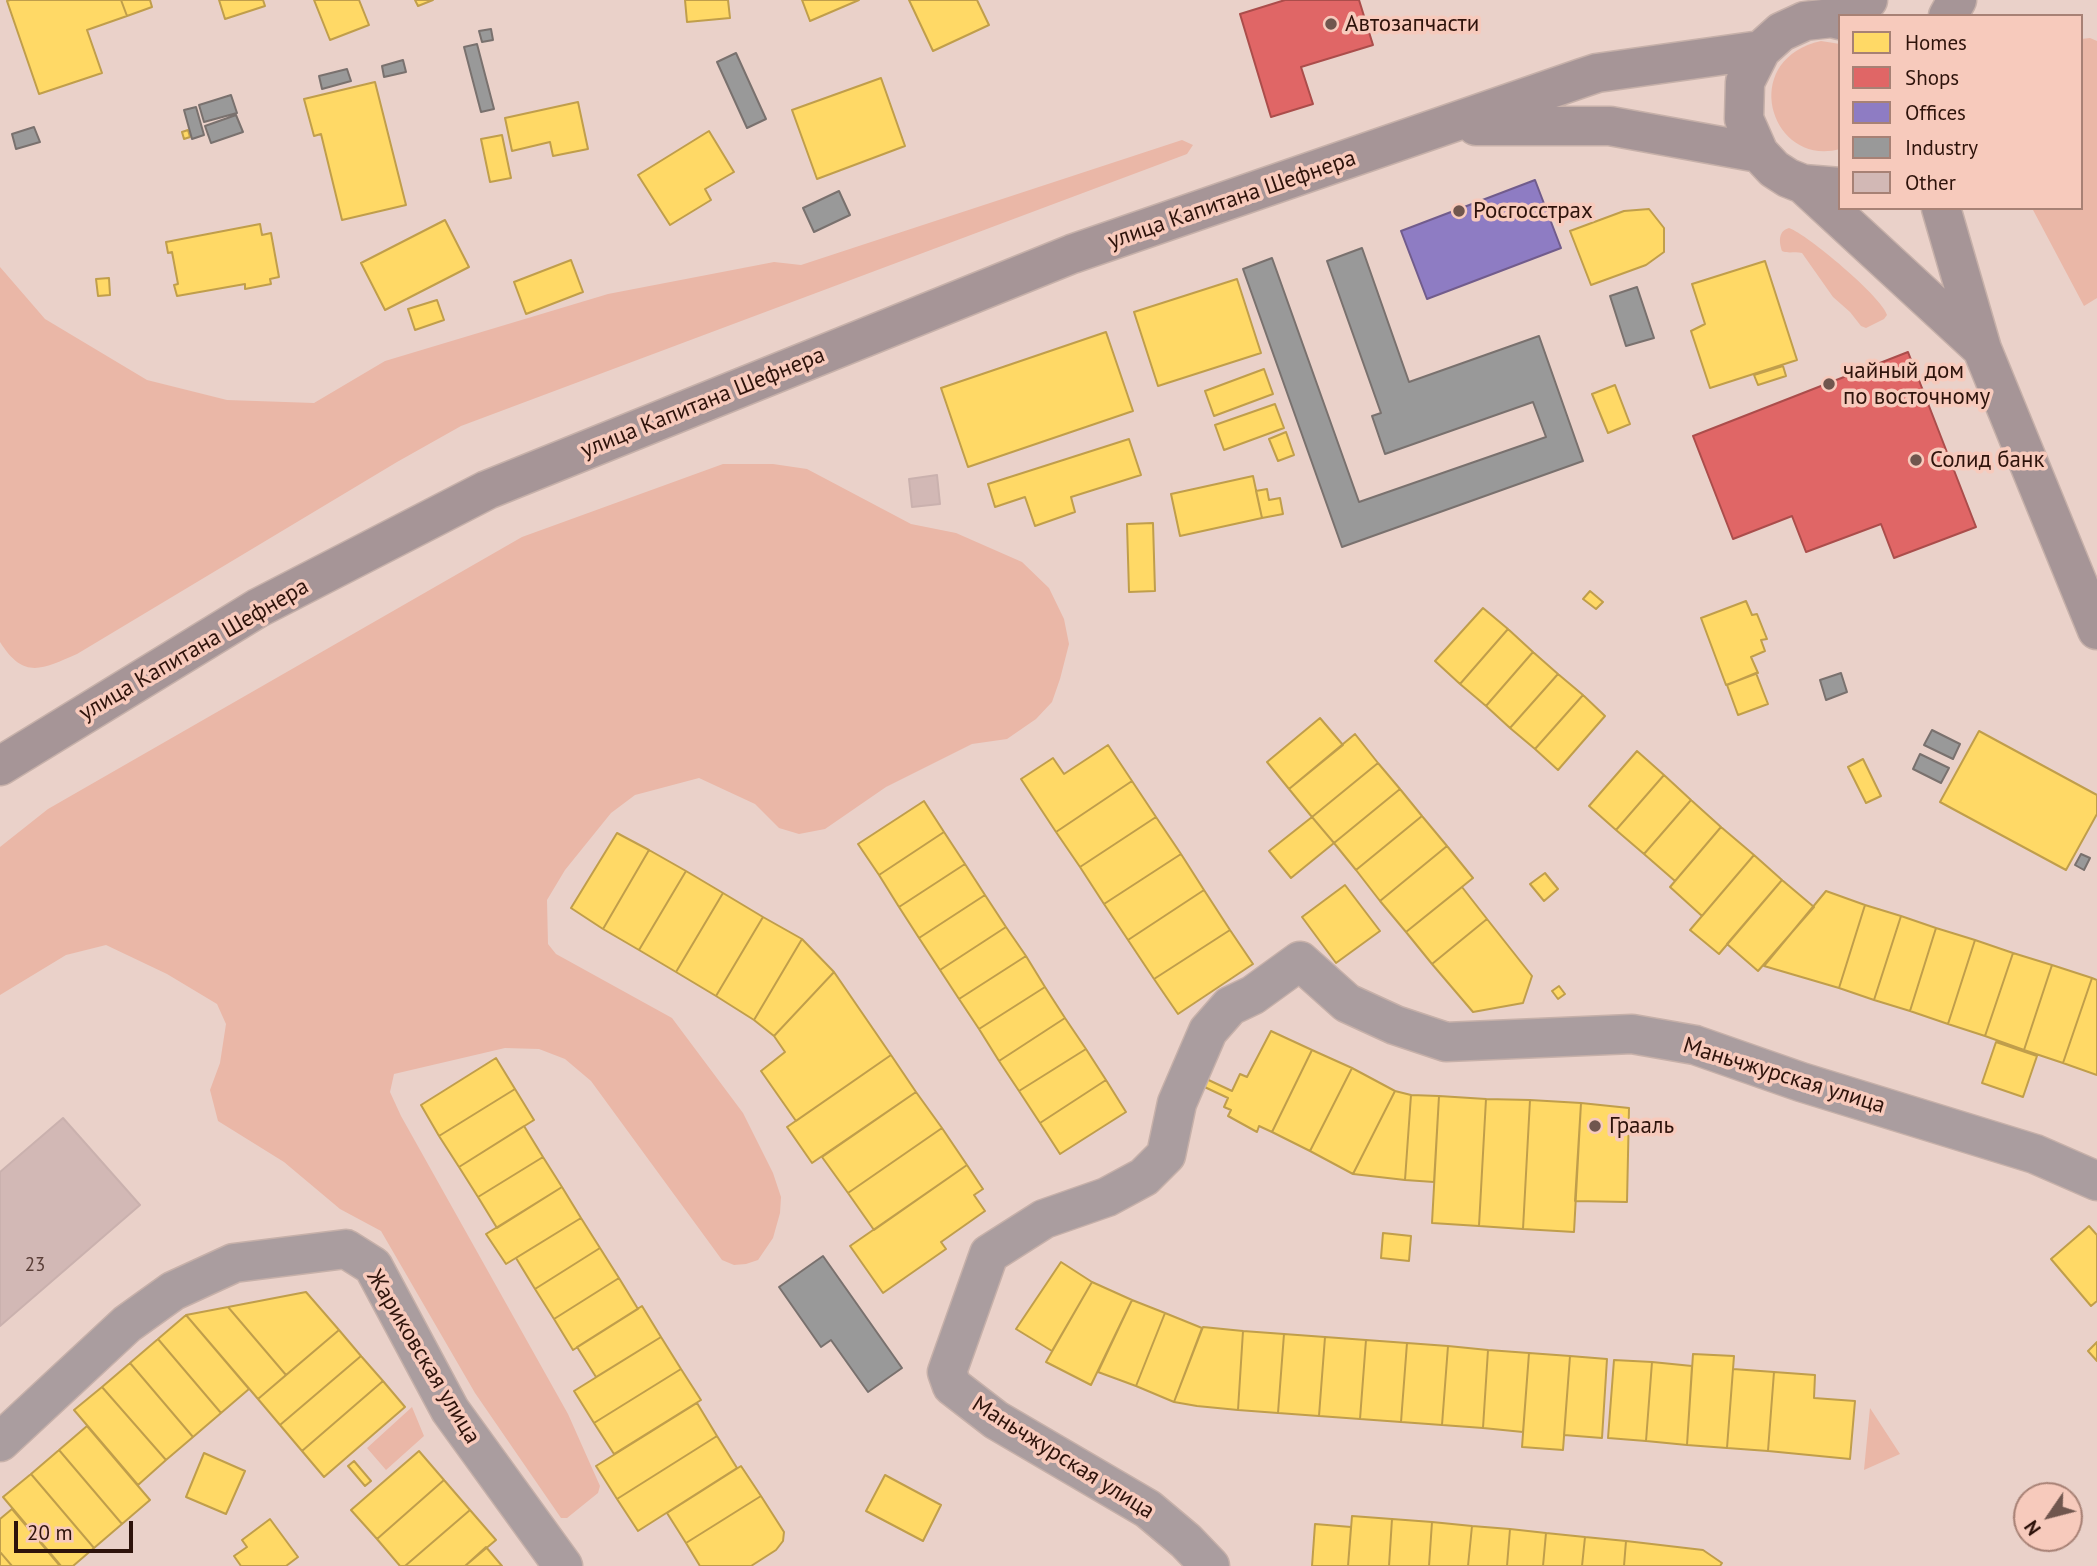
<!DOCTYPE html>
<meta charset="utf-8">
<style>
body{margin:0}
#map{position:relative;width:2097px;height:1566px;overflow:hidden;background:#ead1c9;font-family:"PT Sans",sans-serif}
canvas{display:block}
.legend{position:absolute;left:1838px;top:14px;width:245px;height:196px;box-sizing:border-box;background:#f7cabc;border:2px solid #a78175;margin:0;padding:9px 12px;list-style:none;font-size:21px;color:#2e130b}
.legend li{display:flex;align-items:center;gap:14px;height:35px}
.legend b{width:35px;border:2px solid #a78175}
.north{position:absolute;left:2013px;top:1482px;width:70px;height:70px;box-sizing:border-box;background:#f7cabc;border:2px solid #a78175;border-radius:50%;rotate:235deg;font-size:19px;font-weight:700;line-height:28px;text-align:center;color:#2e130b}
.north::after{content:'';display:block;margin:auto;width:24px;height:32px;background:#70564e;clip-path:polygon(50% 0,100% 100%,50% 72%,0 100%)}
.scale{position:absolute;left:14px;top:1521px;width:119px;height:32px;box-sizing:border-box;border:4px solid #2e130b;border-top:0;padding-left:9px;font-size:21px;line-height:24px;white-space:nowrap;color:#2e130b;-webkit-text-stroke:5px #f7cabc;paint-order:stroke}
</style>
<div id="map">
<canvas width="2097" height="1566"></canvas>
<ul class="legend">
<li><b style="height:19px;background:#ffd966"></b>Homes</li>
<li><b style="height:19px;background:#e06666"></b>Shops</li>
<li><b style="height:19px;background:#8e7cc3"></b>Offices</li>
<li><b style="height:19px;background:#999"></b>Industry</li>
<li><b style="height:19px;background:#d2b8b5"></b>Other</li>
</ul>
<div class="north">N</div>
<div class="scale">20 m</div>
</div>
<script>
const g = document.querySelector('canvas').getContext('2d');
g.lineJoin = 'round';
function paint(path, color) {
  g.fillStyle = color;
  g.fill(path, 'evenodd');
}
function trace(path, color, width, dash) {
  g.strokeStyle = color;
  g.lineWidth = width;
  g.lineCap = dash ? 'butt' : 'round';
  g.setLineDash(dash || []);
  g.stroke(path);
}
function label(font, color, halo, rows, align = 'center') {
  g.font = font + ' "PT Sans",sans-serif';
  g.lineWidth = 7;
  g.setLineDash([]);
  g.textBaseline = 'middle';
  g.strokeStyle = halo;
  g.fillStyle = color;
  for (const [text, x, y, turn = 0] of rows) {
    g.save();
    g.translate(x, y);
    g.rotate((+turn || 0) * Math.PI / 180);
    g.textAlign = isNaN(turn) ? turn : align;
    if (halo) g.strokeText(text, 0, 0);
    g.fillText(text, 0, 0);
    g.restore();
  }
}
const green = new Path2D(`
 M2090,38L2097,41V298L2084,306L2032,208H2081V39Z
 M1821,41L1840,44V149C1771,168 1737,60 1821,41Z
 M1182,140L1193,145L1187,154L461,426L397,462L77,654C42,669 24,680 0,642V267L45,319L147,380L227,400L314,403L385,361L608,294L774,262L801,265Z
 M1789,228C1807,234 1883,298 1887,315L1884,319L1866,328L1861,326L1850,312L1833,297L1802,253C1795,251 1789,254 1782,251C1779,242 1778,231 1789,228Z
 M723,464H773L807,469L911,524L956,533L1022,562L1049,588L1064,619L1069,644L1060,679L1052,702L1036,719L1007,739L972,744L886,787L825,829L799,834L779,828L755,804L699,778L635,795L611,813L565,870L547,900L548,944L556,954L672,1018L743,1113L773,1173L781,1197L780,1213L773,1238L758,1260L746,1264L734,1265L722,1260L591,1081L565,1059L539,1049L505,1048L394,1074L390,1092L401,1116L568,1414L600,1486L598,1493L567,1518H561L475,1393L381,1231L340,1209L284,1162L218,1121L210,1090L220,1063L226,1024L217,1004L167,974L106,945L66,955L0,995V847L48,809L522,537Z
 M412,1407L424,1436L386,1470L367,1448Z
 M1870,1408L1900,1454L1864,1470Z`);
const homes = new Path2D(`
 M10,0H121L127,16L87,30L102,73L39,94L7,1Z
 M121,0H150L152,7L127,16Z
 M219,0H263L265,6L225,19Z
 M314,0H359L369,25L330,40Z
 M415,0H433L418,6Z
 M685,0H728L730,18L687,22Z
 M802,0H859L810,21Z
 M909,0H977L989,25L933,51Z
 M881,78L905,146L817,179L792,110Z
 M375,82L406,205L342,220L321,134L314,136L304,99Z
 M578,102L588,149L553,156L550,142L512,151L505,118Z
 M188,130L190,137L184,139L182,132Z
 M709,131L734,172L705,189L711,200L670,225L638,175Z
 M502,135L511,178L490,182L481,139Z
 M1649,209L1664,228V252L1646,265L1591,285L1570,231L1624,211Z
 M445,220L469,267L385,310L361,263Z
 M260,224L262,235L271,233L279,277L270,279L271,284L245,289V284L177,296L174,285L178,284L172,252L168,253L166,242Z
 M571,260L583,292L526,314L514,282Z
 M1765,261L1797,360L1710,388L1691,331L1705,324L1692,284Z
 M109,278L110,295L98,296L96,279Z
 M1237,279L1261,353L1158,386L1134,312Z
 M437,300L444,320L415,330L408,309Z
 M1106,332L1133,411L968,467L941,388Z
 M1783,366L1786,376L1758,385L1754,375Z
 M1264,369L1273,394L1214,416L1205,391Z
 M1615,385L1630,424L1608,433L1592,394Z
 M1275,404L1284,428L1224,450L1215,425Z
 M1286,432L1294,455L1278,461L1269,439Z
 M1129,439L1141,475L1071,497L1075,512L1035,526L1025,497L995,507L988,484Z
 M1253,476L1262,518L1180,536L1171,494Z
 M1267,489L1269,500L1280,498L1283,514L1262,518L1256,491Z
 M1153,523L1155,591L1129,592L1127,524Z
 M1590,591L1603,602L1596,609L1583,599Z
 M1746,601L1752,615L1757,614L1767,639L1761,640L1765,651L1751,657L1758,673L1726,685L1701,618Z
 M1483,608L1508,629L1460,684L1435,661Z
 M1508,629L1533,652L1486,706L1460,684Z
 M1533,652L1558,674L1510,728L1486,706Z
 M1756,673L1768,704L1738,715L1727,685Z
 M1558,674L1583,695L1535,749L1510,728Z
 M1583,695L1605,716L1558,770L1535,749Z
 M1320,718L1343,745L1289,789L1267,762Z
 M1979,731L2097,795V814L2066,870L1940,802Z
 M1355,734L1378,763L1312,817L1289,789Z
 M1108,745L1132,781L1056,832L1021,779L1053,758L1064,774Z
 M1637,751L1664,775L1616,830L1589,806Z
 M1863,759L1881,796L1866,803L1848,767Z
 M1378,763L1400,789L1334,843L1312,817Z
 M1664,775L1691,800L1644,854L1616,830Z
 M1132,781L1156,817L1080,867L1056,832Z
 M1400,789L1422,816L1356,870L1334,843Z
 M1691,800L1721,827L1675,881L1644,854Z
 M924,801L944,832L879,875L858,844Z
 M1422,816L1447,846L1380,901L1356,870Z
 M1156,817L1181,854L1104,904L1080,867Z
 M1312,817L1334,843L1291,878L1269,851Z
 M1721,827L1754,855L1702,916L1670,887Z
 M944,832L965,864L899,907L879,875Z
 M617,833L649,850L603,929L571,908Z
 M1447,846L1473,878L1406,932L1380,901Z
 M649,850L686,871L639,950L603,929Z
 M1181,854L1204,890L1128,940L1104,904Z
 M1754,855L1782,880L1719,954L1690,930Z
 M965,864L985,895L919,938L899,907Z
 M686,871L723,893L676,972L639,950Z
 M1545,873L1558,889L1544,901L1530,884Z
 M1782,880L1814,907L1758,971L1727,944Z
 M1345,885L1380,931L1336,963L1302,917Z
 M1462,887L1487,919L1432,964L1406,932Z
 M1204,890L1230,930L1154,979L1128,940Z
 M1826,891L1865,905L1839,988L1764,966Z
 M723,893L763,917L716,996L676,972Z
 M985,895L1006,927L940,970L919,938Z
 M1865,905L1901,916L1874,1000L1839,988Z
 M1901,916L1936,928L1910,1011L1874,1000Z
 M763,917L802,939L754,1020L716,996Z
 M1487,919L1532,976L1523,1003L1473,1012L1432,964Z
 M1006,927L1026,956L959,999L940,970Z
 M1936,928L1975,940L1948,1024L1910,1011Z
 M1230,930L1253,964L1178,1014L1154,979Z
 M802,939L834,972L774,1036L754,1020Z
 M1975,940L2013,953L1985,1036L1948,1024Z
 M2013,953L2052,965L2024,1050L1985,1036Z
 M1026,956L1045,987L979,1029L959,999Z
 M2052,965L2092,978L2063,1063L2024,1050Z
 M834,972L891,1055L796,1121L761,1071L785,1052L774,1036Z
 M2092,978L2097,980V1075L2063,1063Z
 M1559,986L1565,994L1558,999L1552,991Z
 M1045,987L1065,1018L999,1061L979,1029Z
 M1065,1018L1086,1049L1019,1091L999,1061Z
 M1271,1031L1312,1050L1272,1132L1259,1126L1257,1132L1228,1116L1231,1110L1224,1107L1228,1098L1196,1083L1200,1076L1232,1091L1240,1074L1247,1077Z
 M1996,1042L2037,1056L2023,1097L1982,1083Z
 M1086,1049L1106,1080L1040,1123L1019,1091Z
 M1312,1050L1352,1068L1310,1151L1272,1132Z
 M891,1055L916,1092L812,1163L787,1127Z
 M496,1058L515,1089L439,1136L421,1105Z
 M1352,1068L1395,1091L1353,1174L1310,1151Z
 M1106,1080L1126,1112L1060,1154L1040,1123Z
 M515,1089L534,1120L459,1167L439,1136Z
 M1395,1091L1411,1095L1405,1180L1353,1174Z
 M916,1092L942,1128L848,1193L822,1157Z
 M1411,1095L1439,1096L1434,1182L1405,1180Z
 M1439,1096L1486,1099L1479,1226L1432,1223Z
 M1486,1099L1530,1100L1523,1229L1479,1226Z
 M1530,1100L1581,1103L1574,1232L1523,1229Z
 M1581,1103L1629,1108L1627,1202L1575,1201Z
 M524,1126L543,1157L478,1197L459,1167Z
 M942,1128L967,1165L874,1230L848,1193Z
 M543,1157L562,1187L497,1228L478,1197Z
 M967,1165L983,1189L974,1195L985,1211L941,1242L946,1249L883,1293L850,1246Z
 M562,1187L581,1218L506,1264L486,1234Z
 M581,1218L600,1248L535,1289L516,1258Z
 M2089,1226L2097,1235V1301L2091,1306L2051,1259Z
 M1383,1233L1411,1236L1409,1261L1381,1258Z
 M600,1248L619,1278L554,1319L535,1289Z
 M1061,1262L1092,1282L1052,1351L1016,1329Z
 M619,1278L638,1309L573,1350L554,1319Z
 M1092,1282L1132,1300L1091,1385L1046,1362Z
 M306,1292L339,1330L286,1375L228,1307Z
 M1132,1300L1165,1313L1136,1386L1098,1372Z
 M642,1306L661,1337L596,1377L577,1347Z
 M228,1307L286,1375L258,1399L186,1315Z
 M1165,1313L1202,1328L1174,1402L1136,1386Z
 M186,1315L249,1389L221,1413L158,1339Z
 M1203,1327L1243,1331L1238,1410L1197,1406L1174,1402Z
 M339,1330L361,1356L280,1425L258,1399Z
 M1243,1331L1284,1334L1278,1413L1238,1410Z
 M1284,1334L1325,1337L1319,1416L1278,1413Z
 M661,1337L681,1369L594,1423L574,1391Z
 M1325,1337L1366,1340L1360,1419L1319,1416Z
 M158,1339L221,1413L193,1437L130,1363Z
 M1366,1340L1407,1343L1401,1422L1360,1419Z
 M2097,1342V1361L2088,1351Z
 M1407,1343L1448,1346L1442,1425L1401,1422Z
 M1448,1346L1488,1350L1483,1428L1442,1425Z
 M1488,1350L1529,1353L1523,1432L1483,1428Z
 M1529,1353L1570,1356L1563,1450L1522,1447Z
 M1693,1354L1734,1356L1727,1448L1687,1445Z
 M361,1356L383,1381L302,1451L280,1425Z
 M1570,1356L1607,1359L1602,1438L1564,1435Z
 M1614,1360L1652,1362L1646,1441L1608,1438Z
 M1652,1362L1692,1366L1687,1445L1646,1441Z
 M130,1363L193,1437L166,1460L102,1387Z
 M681,1369L701,1400L614,1454L594,1423Z
 M1733,1369L1774,1372L1768,1451L1727,1448Z
 M1774,1372L1815,1375L1814,1398L1855,1401L1850,1459L1768,1451Z
 M383,1381L405,1407L324,1477L302,1451Z
 M102,1387L166,1460L138,1485L74,1410Z
 M697,1403L717,1436L617,1499L596,1466Z
 M87,1426L150,1500L122,1524L59,1450Z
 M717,1436L737,1468L638,1531L617,1499Z
 M59,1450L122,1524L94,1548L31,1474Z
 M419,1451L444,1480L377,1539L351,1510Z
 M204,1453L245,1471L226,1514L186,1497Z
 M354,1461L371,1481L365,1486L348,1466Z
 M741,1466L761,1496L686,1543L667,1513Z
 M31,1474L94,1548L73,1566H61L3,1497Z
 M885,1475L941,1505L923,1541L866,1511Z
 M444,1480L470,1510L405,1566H400L377,1539Z
 M761,1496L784,1532L783,1541L776,1550L751,1566H700L686,1543Z
 M12,1509L60,1566H12L0,1552V1519Z
 M470,1510L496,1540L465,1566H405Z
 M1352,1516L1392,1519L1389,1566H1348Z
 M270,1519L298,1557L286,1566H241L234,1556L247,1547L242,1540Z
 M1392,1519L1432,1522L1429,1566H1389Z
 M1432,1522L1472,1526L1468,1566H1429Z
 M1315,1524L1351,1527L1348,1566H1312Z
 M1472,1526L1510,1529L1507,1566H1468Z
 M1510,1529L1546,1533L1543,1566H1507Z
 M1546,1533L1585,1537L1582,1566H1543Z
 M1585,1537L1626,1541L1624,1566H1582Z
 M1626,1541L1703,1550L1722,1563L1720,1566H1624Z
 M486,1547L502,1566H465Z
 M0,1552L12,1566H0Z`);
const shops = new Path2D(`
 M1285,0H1359L1373,45L1301,67L1313,104L1271,117L1240,14Z
 M1908,352L1976,527L1894,558L1881,524L1806,552L1792,516L1733,539L1693,436Z`);
const offices = new Path2D(`
 M1535,180L1561,248L1427,299L1401,231Z`);
const industry = new Path2D(`
 M491,29L493,40L482,42L479,31Z
 M477,44L494,109L481,112L464,47Z
 M736,53L766,119L747,128L717,62Z
 M403,60L406,72L384,77L382,66Z
 M347,69L351,81L322,89L319,76Z
 M231,95L237,113L204,122L199,105Z
 M196,107L204,135L192,139L184,110Z
 M236,115L243,132L211,143L205,126Z
 M34,127L40,142L16,149L12,134Z
 M839,191L850,215L814,232L803,208Z
 M1362,248L1409,382L1539,336L1583,461L1342,547L1243,269L1272,258L1359,502L1546,437L1533,402L1385,454L1372,416L1381,413L1327,261Z
 M1637,287L1654,338L1626,346L1610,296Z
 M1841,673L1847,692L1826,700L1820,680Z
 M1932,730L1960,744L1953,759L1924,745Z
 M1920,754L1949,768L1941,783L1913,769Z
 M2081,854L2090,858L2084,870L2075,865Z
 M823,1256L902,1368L868,1392L831,1340L821,1347L779,1287Z`);
const building = new Path2D(`
 M937,475L940,504L912,507L909,479Z
 M63,1118L140,1205L0,1326V1172Z`);
const minor = new Path2D(`
 M0,1442L127,1324L173,1291L234,1263L346,1249L373,1266L450,1410L563,1566
 M1210,1566L1186,1541L1148,1509L996,1420L952,1386L947,1372L989,1254L1044,1219L1107,1197L1144,1177L1166,1155L1177,1103L1208,1031L1230,1006L1253,995L1300,961L1347,1003L1395,1025L1446,1042L1632,1034L1695,1045L1801,1082L2035,1154L2097,1181`);
const major = new Path2D(`
 M1948,16L1957,0
 M1832,18L1868,0
 M1840,20L1832,18L1805,21L1781,32L1761,50L1745,82L1744,119L1759,153L1774,169L1788,178L1803,184L1840,187
 M1476,126H1610L1759,153
 M1803,184L1982,349
 M1941,208L1982,349L2097,630
 M0,766L258,608L487,490L1072,254L1582,78L1597,73L1761,50`);
const markers = [
 [1331,24,7,"#70564e"],
 [1459,211,7,"#70564e"],
 [1829,384,7,"#70564e"],
 [1916,460,7,"#70564e"],
 [1595,1126,7,"#70564e"]
];
const numberNames = [
 ["23",35,1266]
];
const poiNames = [
 ["Автозапчасти",1345,24],
 ["Росгосстрах",1473,211],
 ["чайный дом",1843,371],
 ["по восточному",1843,397],
 ["Солид банк",1930,460],
 ["Грааль",1609,1126]
];
const streetNames = [
 ["улица Капитана Шефнера",1232,200,-19],
 ["улица Капитана Шефнера",703,403,-22],
 ["улица Капитана Шефнера",194,650,-30],
 ["Маньчжурская улица",1784,1076,17],
 ["Жариковская улица",423,1357,59],
 ["Маньчжурская улица",1063,1458,32]
];
paint(green, '#eab7a7');
paint(homes, '#ffd966');
trace(homes, '#c09e4b', 2);
paint(shops, '#e06666');
trace(shops, '#ab4d4b', 2);
paint(offices, '#8e7cc3');
trace(offices, '#715c8c', 2);
paint(industry, '#999');
trace(industry, '#79716e', 2);
paint(building, '#d2b8b5');
trace(building, '#cab1ae', 2);
trace(minor, '#c6b0a9', 41);
trace(major, '#c6b0a9', 41);
trace(minor, '#aa9d9f', 38);
trace(major, '#a69597', 38);
for (const [x, y, r, color] of markers) {
  const dot = new Path2D();
  dot.arc(x, y, r, 0, 2 * Math.PI);
  g.fillStyle = color;
  g.fill(dot);
  trace(dot, '#f7cabc', 2.5);
}
label('19px', '#593e37', null, numberNames);
label('23px', '#2e130b', '#f7cabc', poiNames, 'left');
label('23px', '#2e130b', '#f7cabc', streetNames);
</script>
